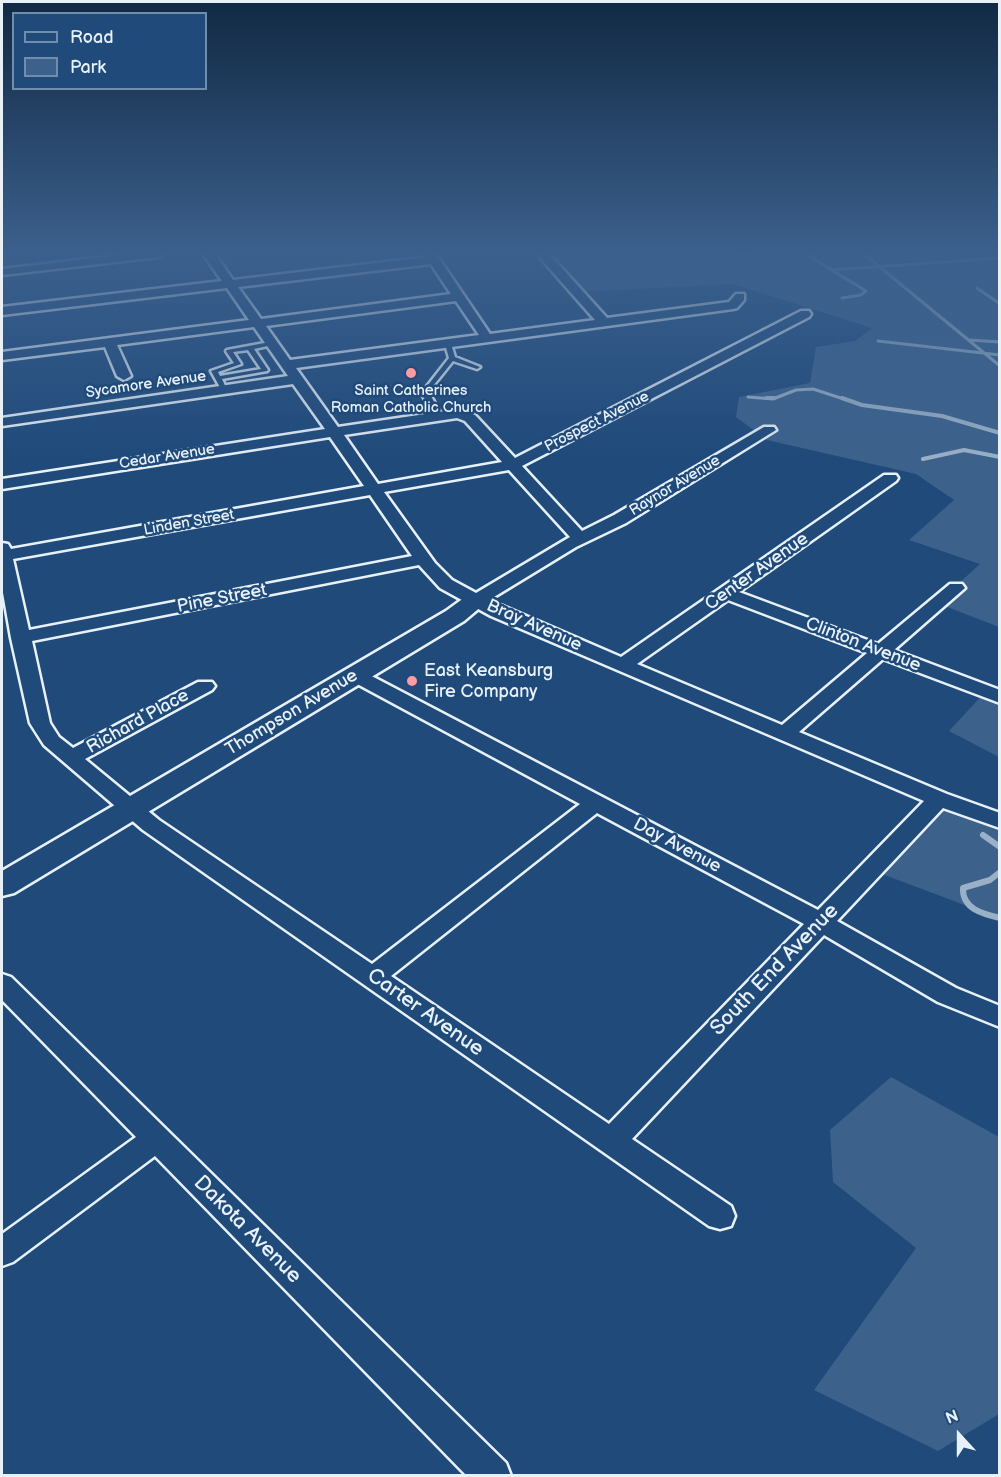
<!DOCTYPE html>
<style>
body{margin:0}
#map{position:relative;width:1001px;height:1477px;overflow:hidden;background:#1f4a7a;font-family:"Balsamiq Sans",sans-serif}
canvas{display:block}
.frame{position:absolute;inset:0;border:3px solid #e8f1f8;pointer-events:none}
.legend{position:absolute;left:12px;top:12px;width:195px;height:78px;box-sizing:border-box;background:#1f4a7a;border:2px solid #6f8dac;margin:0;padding:8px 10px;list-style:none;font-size:18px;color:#e8f1f8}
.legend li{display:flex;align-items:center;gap:12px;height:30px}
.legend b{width:30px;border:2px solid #6f8dac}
.north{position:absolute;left:929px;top:1405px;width:60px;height:60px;-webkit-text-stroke:4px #1f4a7a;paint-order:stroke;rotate:339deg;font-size:16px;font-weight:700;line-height:24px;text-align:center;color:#e8f1f8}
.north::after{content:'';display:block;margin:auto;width:21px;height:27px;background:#e8f1f8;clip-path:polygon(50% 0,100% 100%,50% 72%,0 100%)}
</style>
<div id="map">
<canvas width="1001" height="1477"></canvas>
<div class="frame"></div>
<ul class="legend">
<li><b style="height:8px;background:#1f4a7a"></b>Road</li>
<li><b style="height:16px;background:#3c628c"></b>Park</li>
</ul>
<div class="north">N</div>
</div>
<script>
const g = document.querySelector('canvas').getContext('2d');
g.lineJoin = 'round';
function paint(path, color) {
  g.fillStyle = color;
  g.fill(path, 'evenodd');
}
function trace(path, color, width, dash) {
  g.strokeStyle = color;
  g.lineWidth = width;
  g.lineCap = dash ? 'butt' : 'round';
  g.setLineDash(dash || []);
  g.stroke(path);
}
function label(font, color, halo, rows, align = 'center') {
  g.font = font + ' "Balsamiq Sans",sans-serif';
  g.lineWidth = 5;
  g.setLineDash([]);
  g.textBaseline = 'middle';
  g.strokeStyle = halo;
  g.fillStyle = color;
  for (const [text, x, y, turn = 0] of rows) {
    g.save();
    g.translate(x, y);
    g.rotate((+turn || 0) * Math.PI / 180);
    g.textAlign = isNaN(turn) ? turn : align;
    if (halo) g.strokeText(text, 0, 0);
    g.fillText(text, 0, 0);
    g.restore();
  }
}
const green = new Path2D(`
 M544,254H999V627L937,603L980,564L909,540L954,500L916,474L767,440L736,417L739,397L810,383L816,347L855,341L872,328L733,284L578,292Z
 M987,690L999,695V757L949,731Z
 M940,797L986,816L999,808V918L874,871Z
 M891,1077L999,1137V1414L938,1451L814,1390L916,1248L833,1182L830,1130Z`);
const streamFar2 = new Path2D(`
 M806,254L866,291L861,295L842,298
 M864,254L1000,366
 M737,256L753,254
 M831,270L1000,258
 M977,288L1000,304
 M969,340L1000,342
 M878,341L1000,355
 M748,397L773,399L796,390L813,389L847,400`);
const streamFar1 = new Path2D(`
 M766,398H774
 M842,398L862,405L942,416L1000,433
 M923,459L964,450L1000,457`);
const stream = new Path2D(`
 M983,835L1000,847
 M1000,872L990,880L963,888C962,909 983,914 1000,918`);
const lane = new Path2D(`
 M270,342L273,344L272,345L254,349L268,370L267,371L222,379L227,390L222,391L211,371L234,363L226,351L227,350ZM248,350L261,369L220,376L218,372L241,364L233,352Z
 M448,342L451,344L455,357L480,367L477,369L453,361L433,386L430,394L441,415L437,417L433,415L422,394L428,385L449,358L445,344Z`);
const street = new Path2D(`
 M129,254H165L159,257L2,275V269Z
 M203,254H215L233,280L427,257L424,254H436L490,334L595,320L537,254H549L607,318L729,302L736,294H744V300L737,308L733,309L296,368L338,427L459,409L475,415L515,458L801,311H809L811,314L809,317L522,466L582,531L614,515L764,427H774L776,430L626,523L576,547L489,600L621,657L884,475H896L898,478L896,481L739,592L878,644L950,584H962L965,588L894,650L1000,690V703L883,659L799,732L947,794L1000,813V828L943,808L837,921L956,988L1000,1006V1027L938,1002L824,935L632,1139L731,1206L735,1216L731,1226L720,1229L709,1226L143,830L44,745L30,723L11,638L2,587V543L8,544L11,549L364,486L330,437L2,489V479L325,429L293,384L2,426V418L288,376L254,327L117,345L131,376L124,380L117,376L105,347L2,360V352L249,320L227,288L2,315V307L222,281ZM431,264L451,294L261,319L238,287ZM456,301L479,335L290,360L266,326ZM457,418L465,421L502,462L378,484L344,435ZM509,470L570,537L476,593L452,580L435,563L384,492ZM370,495L412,556L29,630L13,559ZM419,565L440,588L491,616L924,801L818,910L362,671H348L345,675L348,679L580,804L372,964L159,820L85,759L212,690L215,686L212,682H198L73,748L59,737L50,723L32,641ZM728,600L867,653L782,725L637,664ZM597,813L804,924L609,1124L391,976Z
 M2,974L11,977L506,1463L511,1476H467L155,1156L13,1262L2,1266V1234L136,1137L2,1000Z`);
const secondary = new Path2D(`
 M477,593L486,595L489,600L464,621L14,893L2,896V871L446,611L468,595Z`);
const markers = [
 [411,373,6,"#ff9aa2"],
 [412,681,6,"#ff9aa2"]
];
const farStreetnames = [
 ["Sycamore Avenue",146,385,-8],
 ["Prospect Avenue",597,422,-27],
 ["Cedar Avenue",167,457,-9],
 ["Raynor Avenue",675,486,-31],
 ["Linden Street",189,523,-10]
];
const farPoinames = [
 ["Saint Catherines",411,391],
 ["Roman Catholic Church",411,408]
];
const streetNames = [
 ["Center Avenue",757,572,-35],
 ["Pine Street",222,599,-11],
 ["Bray Avenue",534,626,24],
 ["Clinton Avenue",863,645,21],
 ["Thompson Avenue",292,713,-31],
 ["Richard Place",138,722,-29],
 ["Day Avenue",677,846,28]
];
const poiNames = [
 ["East Keansburg",424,671],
 ["Fire Company",424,692]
];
const nearStreetnames = [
 ["South End Avenue",775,970,-46],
 ["Carter Avenue",425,1013,35],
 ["Dakota Avenue",247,1230,45]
];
paint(green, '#3c628c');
trace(streamFar2, '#9ab0c7', 3);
trace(streamFar1, '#9ab0c7', 4);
trace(stream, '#9ab0c7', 6);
trace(lane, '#e8f1f8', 5);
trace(street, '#e8f1f8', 5);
trace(secondary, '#e8f1f8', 5);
paint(lane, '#1f4a7a');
paint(street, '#1f4a7a');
paint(secondary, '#1f4a7a');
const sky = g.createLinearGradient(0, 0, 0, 461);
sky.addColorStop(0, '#112943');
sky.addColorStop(0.55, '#3c608d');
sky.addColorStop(1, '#3c608d00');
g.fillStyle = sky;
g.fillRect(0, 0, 1001, 461);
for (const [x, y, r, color] of markers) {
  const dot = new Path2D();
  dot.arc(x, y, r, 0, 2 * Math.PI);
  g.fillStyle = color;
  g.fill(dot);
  trace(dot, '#1f4a7a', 2);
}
label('15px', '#e8f1f8', '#1f4a7a', farStreetnames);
label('15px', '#e8f1f8', '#1f4a7a', farPoinames);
label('18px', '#e8f1f8', '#1f4a7a', streetNames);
label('18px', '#e8f1f8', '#1f4a7a', poiNames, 'left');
label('21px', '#e8f1f8', '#1f4a7a', nearStreetnames);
</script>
